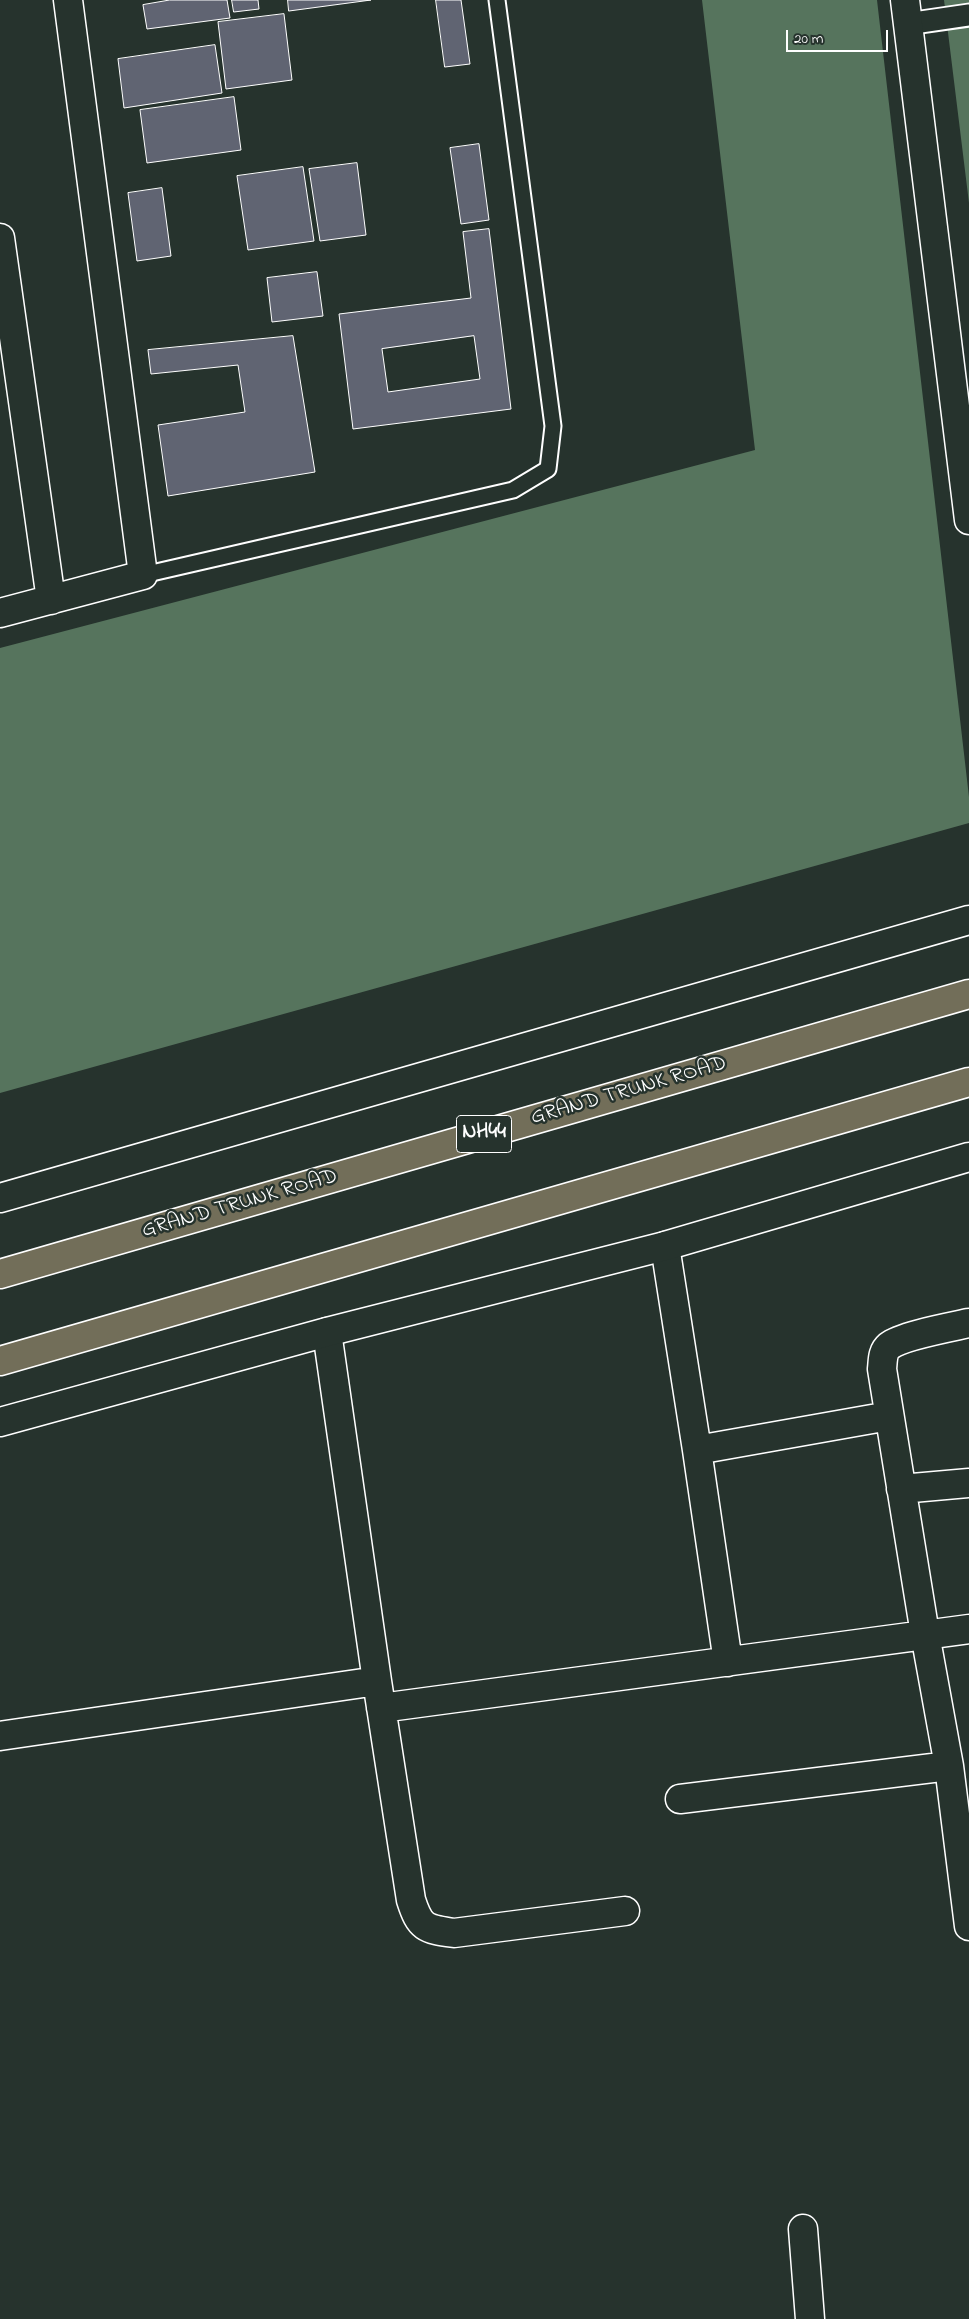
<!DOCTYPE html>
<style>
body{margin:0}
#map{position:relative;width:969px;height:2319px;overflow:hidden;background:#26332d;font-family:"Indie Flower",sans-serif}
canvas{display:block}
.scale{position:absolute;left:786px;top:30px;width:102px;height:22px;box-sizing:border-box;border:2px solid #fff;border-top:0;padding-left:6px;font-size:15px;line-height:18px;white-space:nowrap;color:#fff;-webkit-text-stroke:4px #26332d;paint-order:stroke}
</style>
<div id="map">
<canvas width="969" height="2319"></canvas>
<div class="scale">20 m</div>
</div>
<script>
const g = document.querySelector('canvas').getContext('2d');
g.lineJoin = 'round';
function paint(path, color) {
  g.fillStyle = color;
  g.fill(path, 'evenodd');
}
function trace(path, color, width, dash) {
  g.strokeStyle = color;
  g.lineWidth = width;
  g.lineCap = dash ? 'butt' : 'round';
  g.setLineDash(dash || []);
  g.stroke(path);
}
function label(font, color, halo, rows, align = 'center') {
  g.font = font + ' "Indie Flower",sans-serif';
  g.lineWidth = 5;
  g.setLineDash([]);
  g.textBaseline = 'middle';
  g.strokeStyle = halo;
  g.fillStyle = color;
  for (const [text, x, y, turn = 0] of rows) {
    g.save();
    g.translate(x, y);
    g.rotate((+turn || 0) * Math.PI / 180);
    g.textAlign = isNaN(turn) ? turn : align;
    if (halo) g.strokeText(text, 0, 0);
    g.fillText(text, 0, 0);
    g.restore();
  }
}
const green = new Path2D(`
 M702,0H877L969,797V823L0,1093V648L755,450Z
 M944,0H969V203Z`);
const building = new Path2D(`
 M170,0H227L230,18L147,29L143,5Z
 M232,0H258L259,9L234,12Z
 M288,0H371L289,11Z
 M436,0H461L470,64L445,67Z
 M284,14L292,80L226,89L218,22Z
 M215,45L222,93L124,108L118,59Z
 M234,97L241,150L147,163L140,110Z
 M479,144L489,220L461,224L450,148Z
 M357,163L366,235L320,241L309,169Z
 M303,167L314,241L248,250L237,176Z
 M162,188L171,256L137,261L128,193Z
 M489,229L511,409L353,429L339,314L471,298L463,232ZM474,336L480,379L388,392L382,349Z
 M317,272L323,316L272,322L267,278Z
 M293,336L315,472L168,496L158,425L245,412L238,365L151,374L148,350Z`);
const service = new Path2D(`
 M143,575L513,490L548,469L553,426L497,0`);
const pedestrian = new Path2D(`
 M907,24L969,15`);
const minor = new Path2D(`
 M905,0L969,520
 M0,238L51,600
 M0,613L143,575L68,0
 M665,1246L697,1450L728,1662
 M969,1323C951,1327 901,1336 889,1346C882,1352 883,1361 882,1369L925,1634L949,1766L969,1926
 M327,1332L377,1681L411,1900C420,1928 425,1929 454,1933L625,1911
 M697,1450L889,1416
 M901,1489L969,1483
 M381,1708L969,1629
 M0,1736L377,1681
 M680,1799L949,1766
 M803,2229L810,2319`);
const tertiary = new Path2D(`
 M0,1198L969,920
 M0,1422L327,1332L665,1246L969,1157`);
const trunk = new Path2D(`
 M0,1274L969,994
 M0,1361L969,1082`);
const shields = [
 [484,1134,55]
];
const shieldNames = [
 ["NH44",484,1134]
];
const streetNames = [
 ["GRAND TRUNK ROAD",629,1092,-16],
 ["GRAND TRUNK ROAD",240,1205,-16]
];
paint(green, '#56745d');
paint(building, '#606472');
trace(building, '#fff', 1);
trace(service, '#fff', 19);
trace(pedestrian, '#fff', 25);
trace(minor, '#fff', 31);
trace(tertiary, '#fff', 31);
trace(trunk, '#fff', 31);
trace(service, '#26332d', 15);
trace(pedestrian, '#26332d', 21);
trace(minor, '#26332d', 28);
trace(tertiary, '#26332d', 28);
trace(trunk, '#726e59', 28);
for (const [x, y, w] of shields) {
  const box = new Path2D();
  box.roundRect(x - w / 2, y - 18.5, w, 37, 4);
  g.fillStyle = '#26332d';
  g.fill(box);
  trace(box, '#fff', 1);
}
label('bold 21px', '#fff', null, shieldNames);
label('22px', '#fff', '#26332d', streetNames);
</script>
